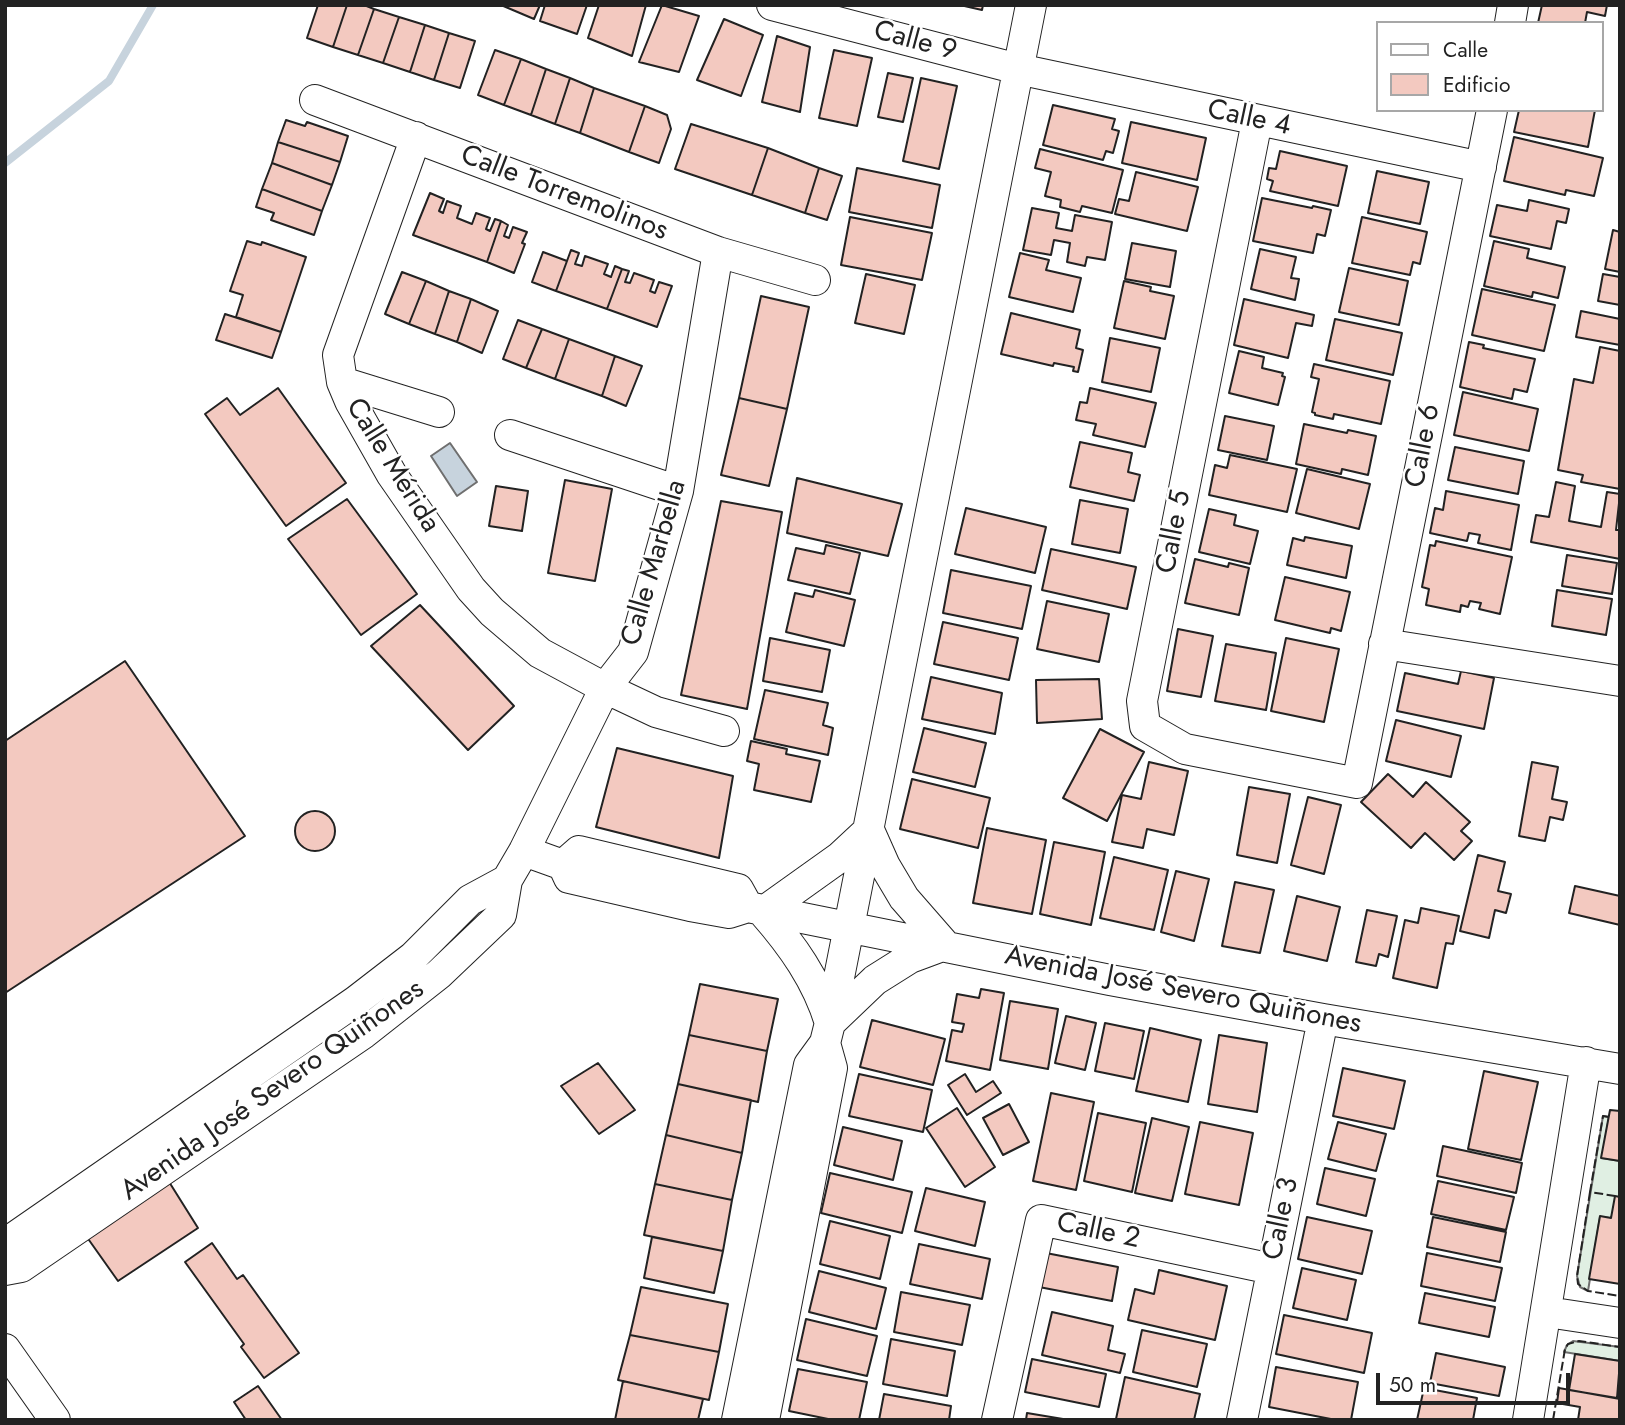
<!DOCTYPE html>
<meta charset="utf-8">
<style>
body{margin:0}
#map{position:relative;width:1625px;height:1425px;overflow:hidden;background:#fff;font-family:Jost,sans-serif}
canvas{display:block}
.frame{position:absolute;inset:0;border:7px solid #222;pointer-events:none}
.legend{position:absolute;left:1376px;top:21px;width:228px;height:91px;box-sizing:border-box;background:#fff;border:2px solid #a7a7a7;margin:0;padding:9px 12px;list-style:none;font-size:21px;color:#222}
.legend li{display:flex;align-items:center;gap:14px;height:35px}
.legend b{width:35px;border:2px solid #a7a7a7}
.scale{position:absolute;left:1376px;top:1373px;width:194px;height:32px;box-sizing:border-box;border:4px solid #222;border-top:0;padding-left:9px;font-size:21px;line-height:24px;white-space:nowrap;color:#222;-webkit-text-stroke:5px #fff;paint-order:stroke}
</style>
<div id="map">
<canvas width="1625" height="1425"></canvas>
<div class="frame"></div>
<ul class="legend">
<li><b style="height:9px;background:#fff"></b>Calle</li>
<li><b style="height:19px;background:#f3c9c0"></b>Edificio</li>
</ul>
<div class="scale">50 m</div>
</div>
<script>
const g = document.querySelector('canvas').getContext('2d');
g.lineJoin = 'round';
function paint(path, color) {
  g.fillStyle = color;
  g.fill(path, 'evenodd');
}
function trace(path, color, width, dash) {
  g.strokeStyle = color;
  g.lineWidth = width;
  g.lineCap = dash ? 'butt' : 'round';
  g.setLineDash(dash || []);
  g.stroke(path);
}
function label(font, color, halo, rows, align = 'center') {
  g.font = font + ' Jost,sans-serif';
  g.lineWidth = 5;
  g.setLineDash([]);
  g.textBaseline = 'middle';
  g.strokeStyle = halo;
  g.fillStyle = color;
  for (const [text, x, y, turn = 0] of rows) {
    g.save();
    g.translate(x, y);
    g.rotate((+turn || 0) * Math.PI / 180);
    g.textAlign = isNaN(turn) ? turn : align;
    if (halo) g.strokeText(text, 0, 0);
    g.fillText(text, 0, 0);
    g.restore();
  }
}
const green = new Path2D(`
 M1603,1116L1609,1117L1602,1158L1620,1161V1197L1611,1218L1600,1217L1588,1291L1580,1287L1577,1276Z
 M1573,1341L1620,1347V1361L1564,1352L1567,1345Z`);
const water = new Path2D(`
 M450,443L477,482L457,496L431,456Z`);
const stream = new Path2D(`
 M5,163L109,81L153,5`);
const building = new Path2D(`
 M318,5H347L333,47L307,38Z
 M347,5H364L374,9L358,55L333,47Z
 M501,5H540L534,19Z
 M545,5H587L577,34L540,21Z
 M599,5H646L632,56L588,38Z
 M662,5L699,16L679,72L639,62Z
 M960,5H983L982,10Z
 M1542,5H1607L1605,16L1587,12L1585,23H1538Z
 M374,9L399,17L383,63L358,55Z
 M399,17L425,25L410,72L383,63Z
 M724,19L763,35L741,96L697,80Z
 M425,25L449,33L434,80L410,72Z
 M449,33L475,41L460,88L434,80Z
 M777,36L810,47L800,112L762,102Z
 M495,50L521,59L504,105L478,95Z
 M834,50L872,58L857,126L819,118Z
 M521,59L546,69L531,115L504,105Z
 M546,69L570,78L555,124L531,115Z
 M888,73L913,78L903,122L878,117Z
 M570,78L594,88L580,133L555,124Z
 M921,78L957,86L939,169L903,161Z
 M594,88L645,106L629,152L580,133Z
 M1053,105L1115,119L1112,129L1119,131L1113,153L1106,151L1103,160L1043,145Z
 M645,106L667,115L671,129L659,163L629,152Z
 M1519,110H1595L1588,147L1514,132Z
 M286,120L305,126L307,122L348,136L340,162L278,142Z
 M1131,122L1206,138L1197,180L1122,163Z
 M691,124L768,148L752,195L675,169Z
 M1514,137L1603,158L1594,196L1566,190L1565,195L1504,181Z
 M278,142L340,162L332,185L272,163Z
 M768,148L819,168L805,213L752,195Z
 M1040,149L1123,170L1112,213L1082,206L1080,212L1060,207L1061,200L1045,196L1051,172L1035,168Z
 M1280,151L1347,166L1338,206L1270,191L1273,181L1267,179L1269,168L1276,169Z
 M272,163L332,185L322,211L262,189Z
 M819,168L842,176L827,220L805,213Z
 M857,168L940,185L932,228L849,212Z
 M1377,171L1429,182L1420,224L1368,213Z
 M1136,172L1198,187L1187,231L1115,214L1119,199L1129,201Z
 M262,189L322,211L314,235L271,220L274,213L256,207Z
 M430,193L444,199L439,211L443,213L447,201L461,206L457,218L472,224L476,213L490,218L486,229L490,231L495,219L501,221L487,262L413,235Z
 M1262,198L1312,208L1313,206L1331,210L1325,236L1317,234L1313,253L1253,241Z
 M1529,200L1569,209L1566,223L1557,221L1551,249L1490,236L1497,205L1527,211Z
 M1032,208L1059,213L1056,228L1072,231L1075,215L1112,222L1105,260L1087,257L1085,266L1067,262L1070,243L1054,240L1051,255L1023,250Z
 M850,217L932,233L922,280L841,265Z
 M1362,217L1427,232L1420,264L1413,262L1410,275L1352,263Z
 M501,221L508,225L504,236L509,238L513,227L527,232L522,243L525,244L514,273L487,262Z
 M1613,230L1620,232V272L1605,269Z
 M247,241L261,245L262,242L306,257L281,332L236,317L243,295L230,291Z
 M1494,241L1529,249L1527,258L1565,267L1558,298L1533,292L1532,297L1484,286Z
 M1132,243L1176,251L1170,287L1125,279Z
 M1260,249L1296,257L1291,278L1299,279L1295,300L1251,289Z
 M571,250L579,253L575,264L582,266L585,256L608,264L604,274L611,277L615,266L622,269L607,309L556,291Z
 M543,252L567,261L556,291L532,282Z
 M1020,253L1049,260L1046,270L1081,278L1073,312L1009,297Z
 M1349,268L1408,281L1399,325L1339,312Z
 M622,269L629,271L625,282L630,283L634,273L654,280L650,291L655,293L659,282L672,286L657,327L607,309Z
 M402,272L426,281L409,324L385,314Z
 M866,274L915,285L904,334L855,323Z
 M1603,274L1620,277V305L1598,301Z
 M426,281L449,291L435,334L409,324Z
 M1124,281L1151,287L1150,291L1174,296L1165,339L1114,328Z
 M1482,289L1555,305L1544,351L1472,335Z
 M449,291L471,299L457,342L435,334Z
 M761,296L809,307L787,409L739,398Z
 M471,299L498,311L482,353L457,342Z
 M1244,299L1314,315L1312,326L1296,323L1288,358L1234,345Z
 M1581,311L1620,319V345L1576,337Z
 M1011,313L1080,330L1076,348L1083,350L1078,372L1073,371L1074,367L1054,363L1053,366L1001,354Z
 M225,314L281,332L272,358L216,340Z
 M1335,319L1402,333L1393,375L1326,360Z
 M518,320L542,329L526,368L503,359Z
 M542,329L569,339L555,379L526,368Z
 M1110,338L1160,348L1151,392L1102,382Z
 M569,339L615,356L602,396L555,379Z
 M1469,342L1484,345L1483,348L1535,359L1527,392L1514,389L1512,399L1460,387Z
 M1600,347L1620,351V489L1581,482L1583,475L1558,470L1574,379L1593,383Z
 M1239,351L1264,357L1262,368L1283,373L1282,376L1285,377L1278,405L1229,393Z
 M615,356L642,366L626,406L602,396Z
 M1314,364L1390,381L1381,424L1334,414L1333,419L1315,415V413L1312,412L1319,379L1311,377Z
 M278,388L346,483L286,526L205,414L227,398L240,415Z
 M1090,388L1156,403L1145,447L1093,435L1096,424L1076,420L1080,402L1087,403Z
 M1463,392L1538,409L1529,451L1454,435Z
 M739,398L787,409L769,486L721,475Z
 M1225,416L1274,426L1267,460L1218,450Z
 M1304,424L1347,433L1348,430L1376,436L1368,475L1342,469L1341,474L1296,464Z
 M1080,442L1132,453L1128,472L1140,475L1134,501L1070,487Z
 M1455,447L1524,461L1518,494L1448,480Z
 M1230,455L1297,469L1287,512L1209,495L1215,465L1227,468Z
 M1307,469L1370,484L1359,529L1296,513Z
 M797,478L902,504L888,556L787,533Z
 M565,480L612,489L595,581L548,573Z
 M1556,482L1575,486L1569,521L1601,527L1607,492L1620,494L1616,530H1620V559L1531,542L1536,515L1549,517Z
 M496,486L528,491L522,531L489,526Z
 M1446,491L1519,505L1511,550L1478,543L1480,535L1469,533L1467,541L1430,533L1435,508L1443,510Z
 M347,499L417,594L361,635L288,539Z
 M1080,500L1128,509L1120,553L1072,544Z
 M721,501L782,512L747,709L681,695Z
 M966,508L1046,527L1035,573L955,554Z
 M1209,509L1236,515L1234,525L1258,531L1250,564L1199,552Z
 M1305,537L1352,546L1346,578L1287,565L1293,538L1304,541Z
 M1436,541L1512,557L1500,614L1479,609L1481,603L1470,601L1468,607L1461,605L1460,612L1426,605L1429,589L1422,587L1430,545L1435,546Z
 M826,545L860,553L850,594L788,580L796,548L824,554Z
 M1051,549L1136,567L1127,609L1042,590Z
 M1567,555L1617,563L1612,594L1562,586Z
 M1195,559L1228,567L1229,563L1249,568L1239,615L1185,603Z
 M951,570L1031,586L1022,629L943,613Z
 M1285,577L1350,592L1341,631L1331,628L1330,633L1275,620Z
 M815,590L855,600L844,646L786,632L795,593L813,597Z
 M1557,590L1612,599L1606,635L1552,626Z
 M1047,601L1109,614L1099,662L1037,649Z
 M420,605L514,706L468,750L371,646Z
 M943,622L1018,638L1009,680L934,664Z
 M1178,629L1213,636L1201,697L1167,691Z
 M770,638L830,650L822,692L763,681Z
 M1286,638L1339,649L1324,722L1271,711Z
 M1226,644L1276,653L1266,710L1215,701Z
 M125,661L245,836L5,993V741Z
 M1461,671L1494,678L1484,729L1397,711L1405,673L1458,684Z
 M931,677L1002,693L995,734L922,719Z
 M1099,679L1102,719L1037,723L1036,680Z
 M765,690L828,703L823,725L833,728L828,755L754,739Z
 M1396,720L1461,736L1451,777L1386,761Z
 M924,728L986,743L975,787L913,772Z
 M1100,729L1144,752L1107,821L1063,798Z
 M751,741L787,749L786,754L820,761L811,802L754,790L759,764L747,761Z
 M617,748L733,776L719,858L596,827Z
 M1149,762L1188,771L1174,835L1147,829L1143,848L1112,842L1122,795L1141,799Z
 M1532,762L1558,767L1552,799L1567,802L1563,820L1550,817L1545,841L1519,836Z
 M1388,774L1413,797L1426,782L1470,822L1461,831L1472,841L1454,860L1425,833L1411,848L1361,802Z
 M912,779L990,798L978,848L900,829Z
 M1249,787L1290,794L1277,863L1237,855Z
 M1308,797L1341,805L1324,874L1291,865Z
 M295 831a20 20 0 1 1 40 0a20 20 0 1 1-40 0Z
 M987,828L1046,840L1032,914L973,903Z
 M1054,842L1105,852L1091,925L1040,914Z
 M1478,855L1505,862L1498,891L1511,894L1506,913L1495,910L1489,938L1460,931Z
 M1114,857L1168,870L1154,930L1100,918Z
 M1176,871L1209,879L1194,941L1161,932Z
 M1235,882L1274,890L1260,953L1222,946Z
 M1575,886L1620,896V925L1569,913Z
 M1297,896L1340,907L1327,961L1284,951Z
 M1421,908L1459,916L1453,944L1446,943L1437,988L1393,978L1405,920L1418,923Z
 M1367,910L1397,916L1388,957L1379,954L1376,966L1356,962Z
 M700,984L778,999L767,1051L689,1035Z
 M981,989L1004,993L990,1070L946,1061L952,1030L962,1032L964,1024L952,1022L957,994L979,998Z
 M1010,1001L1058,1009L1048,1069L1000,1060Z
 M1066,1016L1096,1023L1085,1070L1055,1063Z
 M872,1020L945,1039L933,1085L860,1067Z
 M1105,1023L1144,1031L1134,1079L1095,1071Z
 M1150,1028L1201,1040L1188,1102L1136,1091Z
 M689,1035L767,1051L758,1102L678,1084Z
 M1219,1035L1267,1043L1257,1112L1208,1104Z
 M598,1063L635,1110L599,1134L561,1086Z
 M1343,1068L1405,1081L1394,1129L1333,1116Z
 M1484,1071L1538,1082L1521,1160L1468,1149Z
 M859,1074L932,1090L923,1132L849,1116Z
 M965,1074L976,1092L993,1081L1001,1093L967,1115L948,1085Z
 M678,1084L751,1100L742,1153L666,1135Z
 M1051,1093L1094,1102L1076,1190L1033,1181Z
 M1009,1104L1029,1142L1003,1155L983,1118Z
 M957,1108L995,1167L965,1187L926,1128Z
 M1610,1110L1620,1111V1161L1601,1158Z
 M1098,1113L1146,1123L1132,1192L1084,1181Z
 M1152,1118L1189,1127L1172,1201L1135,1193Z
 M1200,1122L1253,1133L1239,1205L1185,1194Z
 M1338,1122L1386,1134L1376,1171L1328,1159Z
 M843,1127L902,1141L893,1180L834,1165Z
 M666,1135L742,1153L732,1200L655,1184Z
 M1443,1146L1522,1163L1516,1193L1437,1176Z
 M1325,1168L1375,1179L1366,1216L1317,1204Z
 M830,1173L912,1192L902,1233L821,1213Z
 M166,1177L198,1228L118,1281L84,1233Z
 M1438,1181L1514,1197L1506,1230L1431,1214Z
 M655,1184L732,1200L723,1251L644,1235Z
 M926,1188L985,1202L975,1246L915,1231Z
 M1615,1196L1620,1197V1284L1589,1279L1600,1216L1611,1218Z
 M1307,1217L1372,1231L1362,1274L1298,1259Z
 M1433,1217L1506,1232L1500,1262L1427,1247Z
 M830,1221L890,1236L880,1279L820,1264Z
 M652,1237L723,1251L714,1293L644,1278Z
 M212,1243L237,1279L243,1275L299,1353L264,1378L241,1347L244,1344L185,1262Z
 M919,1244L990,1259L982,1299L910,1284Z
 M1046,1253L1118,1267L1112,1301L1039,1287Z
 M1427,1253L1502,1268L1495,1301L1421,1286Z
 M1302,1268L1356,1280L1347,1320L1293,1308Z
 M1159,1270L1227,1286L1215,1340L1128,1320L1135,1289L1154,1294Z
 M819,1271L886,1288L876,1329L809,1312Z
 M641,1287L728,1304L719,1352L630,1335Z
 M901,1292L970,1305L962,1345L894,1332Z
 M1425,1293L1495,1307L1489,1337L1419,1323Z
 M1052,1312L1113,1326L1108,1350L1125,1354L1120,1373L1042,1355Z
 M1284,1315L1372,1333L1364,1373L1276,1354Z
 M806,1319L877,1336L867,1376L797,1360Z
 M1142,1330L1207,1344L1197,1387L1133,1372Z
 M630,1335L719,1352L709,1400L618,1380Z
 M891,1339L955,1351L947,1396L883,1384Z
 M1436,1353L1505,1367L1499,1396L1430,1383Z
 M1575,1354L1620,1361L1617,1398L1569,1390Z
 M1032,1359L1106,1374L1099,1407L1025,1392Z
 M1276,1367L1358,1382L1351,1420H1336L1269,1407Z
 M798,1369L867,1382L859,1420H833L789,1411Z
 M1125,1377L1200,1394L1194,1420L1116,1419Z
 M623,1381L703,1399L698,1420H615Z
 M258,1386L282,1420H246L234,1402Z
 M1424,1388L1477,1398L1473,1420H1417Z
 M1559,1388L1620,1399V1420H1578L1580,1407L1557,1403Z
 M884,1394L951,1406L949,1420H879Z
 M1027,1413L1069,1420H1026Z`);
const minor = new Path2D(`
 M772,5L1018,69L1481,167
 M1510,23L1513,5
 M315,100L718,252L815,280
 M1257,121L1142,701L1145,726L1185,749L1357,783L1492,110
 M416,137L338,355L342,382L350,401L392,475L471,589L492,612L540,653L605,688L656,712L724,731
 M342,382L439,412
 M510,435L678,491
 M1384,644L1620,681
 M869,830L885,866L904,898L945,945L910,958L875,980L830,1023C817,980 792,945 763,912L840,857Z
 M524,851L563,865L569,878L690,906L729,913L748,907L1110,980L1323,1019L1620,1069
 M563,865L579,851L738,889L748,907
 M5,1249L9,1241L356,1001L413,957L470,900L507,880
 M5,1270L21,1267L364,1033L439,974L501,915L507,880L524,851L605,688L633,652L678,491L718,252
 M1547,1312L1620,1323
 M5,1349L55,1420
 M737,1420L809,1065L825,1043L830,1023L1031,5
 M764,1420L832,1068L825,1043
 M997,1420L1041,1220L1272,1269
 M1242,1420L1323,1019
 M1528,1420L1586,1062`);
const fence = new Path2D(`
 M1609,1117L1603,1116L1590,1192L1615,1196
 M1590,1192L1577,1276L1578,1284L1588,1291L1620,1296
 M1553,1420L1565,1349L1568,1344L1579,1341L1620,1347`);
const streetNames = [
 ["Calle 9",915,42,15],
 ["Calle 4",1249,119,12],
 ["Calle Torremolinos",564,194,21],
 ["Calle 6",1424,446,-79],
 ["Calle Mérida",392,466,58],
 ["Calle 5",1175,532,-79],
 ["Calle Marbella",655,563,-74],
 ["Avenida José Severo Quiñones",1183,991,11],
 ["Avenida José Severo Quiñones",273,1091,-35],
 ["Calle 3",1282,1219,-78],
 ["Calle 2",1098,1232,12]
];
paint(green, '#e0efe3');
trace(green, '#6f6f6f', 2);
paint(water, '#c7d3dd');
trace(water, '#6f6f6f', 2);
trace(stream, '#c7d3dd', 8);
paint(building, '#f3c9c0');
trace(building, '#222', 2);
trace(minor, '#222', 32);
trace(minor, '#fff', 30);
trace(fence, '#222', 2, [9, 3.5]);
label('28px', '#222', '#fff', streetNames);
</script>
